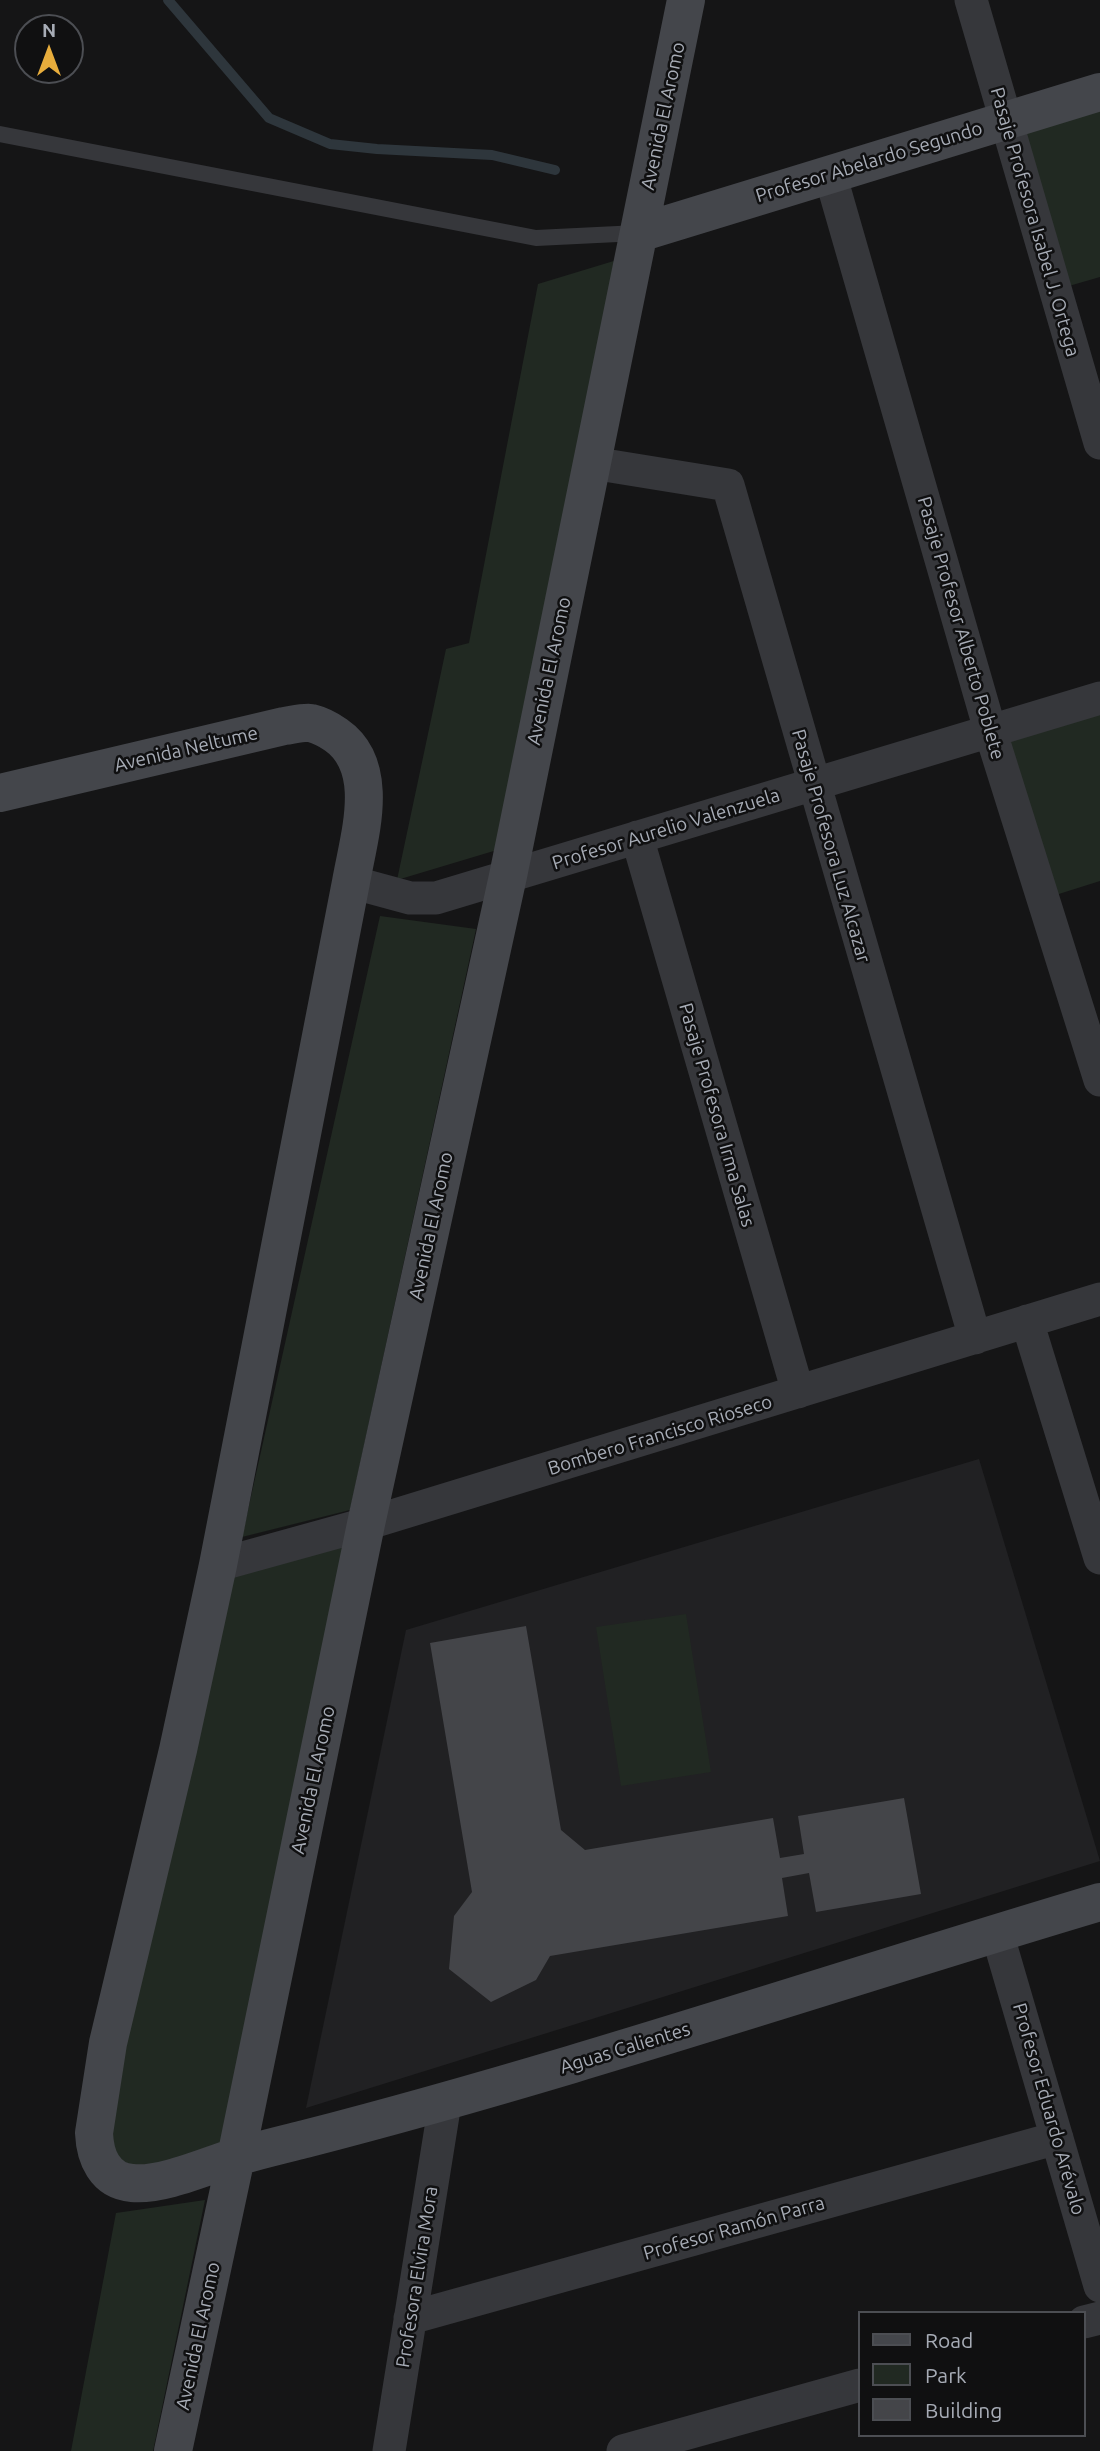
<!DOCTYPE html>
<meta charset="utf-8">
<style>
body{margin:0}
#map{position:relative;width:1100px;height:2451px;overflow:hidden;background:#151516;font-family:Ubuntu,sans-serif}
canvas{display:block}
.legend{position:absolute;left:858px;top:2311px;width:228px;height:126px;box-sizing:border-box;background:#101011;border:2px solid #4c4e53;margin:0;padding:9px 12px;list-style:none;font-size:21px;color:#a7acb6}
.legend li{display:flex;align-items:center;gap:14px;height:35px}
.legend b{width:35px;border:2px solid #4c4e53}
.north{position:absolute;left:14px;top:14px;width:70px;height:70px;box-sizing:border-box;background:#101011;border:2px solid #4c4e53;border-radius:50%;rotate:0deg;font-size:19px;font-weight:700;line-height:28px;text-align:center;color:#a7acb6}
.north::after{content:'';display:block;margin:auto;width:24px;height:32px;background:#e8ad3c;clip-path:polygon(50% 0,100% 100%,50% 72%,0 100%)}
</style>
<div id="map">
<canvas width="1100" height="2451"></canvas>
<ul class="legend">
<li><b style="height:9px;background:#44464b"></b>Road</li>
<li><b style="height:19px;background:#212922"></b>Park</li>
<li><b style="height:19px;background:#444549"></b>Building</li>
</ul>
<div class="north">N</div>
</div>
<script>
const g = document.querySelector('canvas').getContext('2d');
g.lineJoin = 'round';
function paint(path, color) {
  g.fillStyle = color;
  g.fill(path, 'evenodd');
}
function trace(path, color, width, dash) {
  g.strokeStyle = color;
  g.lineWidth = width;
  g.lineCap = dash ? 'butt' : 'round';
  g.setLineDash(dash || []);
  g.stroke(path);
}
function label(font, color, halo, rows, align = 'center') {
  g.font = font + ' Ubuntu,sans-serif';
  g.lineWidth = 5;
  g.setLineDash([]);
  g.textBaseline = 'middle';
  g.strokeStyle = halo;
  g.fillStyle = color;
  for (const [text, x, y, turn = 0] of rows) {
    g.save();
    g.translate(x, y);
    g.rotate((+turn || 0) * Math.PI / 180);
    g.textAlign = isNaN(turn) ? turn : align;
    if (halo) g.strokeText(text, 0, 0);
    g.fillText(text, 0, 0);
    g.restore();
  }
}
const built = new Path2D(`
 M979,1459L1100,1861L306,2108L406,1630Z`);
const green = new Path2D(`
 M1100,92V277L1055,290L1006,120Z
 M617,260L497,850L397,880L446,649L469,643L538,284Z
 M1100,698V881L1043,899L990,730Z
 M380,916L476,929L350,1510L242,1537Z
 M366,1524L236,2157L160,2180L94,2146L218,1565Z
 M686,1614L711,1772L621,1786L596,1627Z
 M205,2200L153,2451H71L116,2213Z`);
const stream = new Path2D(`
 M168,0L269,118L330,144L377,149L492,155L555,170`);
const building = new Path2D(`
 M526,1626L561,1830L585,1850L773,1818L780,1858L804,1854L798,1816L904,1798L921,1894L816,1912L809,1873L782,1878L788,1916L550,1956L536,1980L491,2002L449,1969L454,1916L472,1892L430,1643Z`);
const lane = new Path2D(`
 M0,134L536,238L638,233`);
const street = new Path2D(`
 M971,0L1100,443
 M830,174L990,730L1100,1080
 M592,463L728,485L975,1338
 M637,837L798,1392
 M351,882L410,898H436L1100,698
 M1027,1321L1100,1558
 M218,1565L366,1524L1100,1299
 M997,1933L1100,2286
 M410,2318L1057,2138
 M1084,2322L1100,2318
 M389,2451L445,2103
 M623,2451L860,2385`);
const secondary = new Path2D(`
 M639,233L1100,92
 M0,793L284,726C292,725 303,722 311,723C319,725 329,730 336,735C382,767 359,836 351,882L218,1565L178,1750L108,2043L94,2133C95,2157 105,2181 132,2183C161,2186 204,2167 232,2158C256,2151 281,2145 305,2139C573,2070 835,1981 1100,1902
 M173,2451L236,2157L366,1524L508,876L686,0`);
const streetNames = [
 ["Avenida El Aromo",663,116,-78],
 ["Profesor Abelardo Segundo",869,162,-17],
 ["Pasaje Profesora Isabel J. Ortega",1035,222,74],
 ["Pasaje Profesor Alberto Poblete",961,628,74],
 ["Avenida El Aromo",549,671,-78],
 ["Avenida Neltume",186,749,-13],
 ["Profesor Aurelio Valenzuela",666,829,-17],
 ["Pasaje Profesora Luz Alcazar",831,846,74],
 ["Pasaje Profesora Irma Salas",717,1115,74],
 ["Avenida El Aromo",431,1226,-78],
 ["Bombero Francisco Rioseco",660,1435,-17],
 ["Avenida El Aromo",313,1780,-78],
 ["Aguas Calientes",625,2048,-17],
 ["Profesor Eduardo Arévalo",1049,2109,74],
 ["Profesor Ramón Parra",734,2228,-16],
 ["Profesora Elvira Mora",417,2277,-81],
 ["Avenida El Aromo",198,2336,-78]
];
paint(built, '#212123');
paint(green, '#212922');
trace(stream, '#2e363c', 10);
paint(building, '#444549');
trace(lane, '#36373b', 16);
trace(street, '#36373b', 33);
trace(secondary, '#44464b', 38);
label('19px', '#a7acb6', '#101011', streetNames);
</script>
